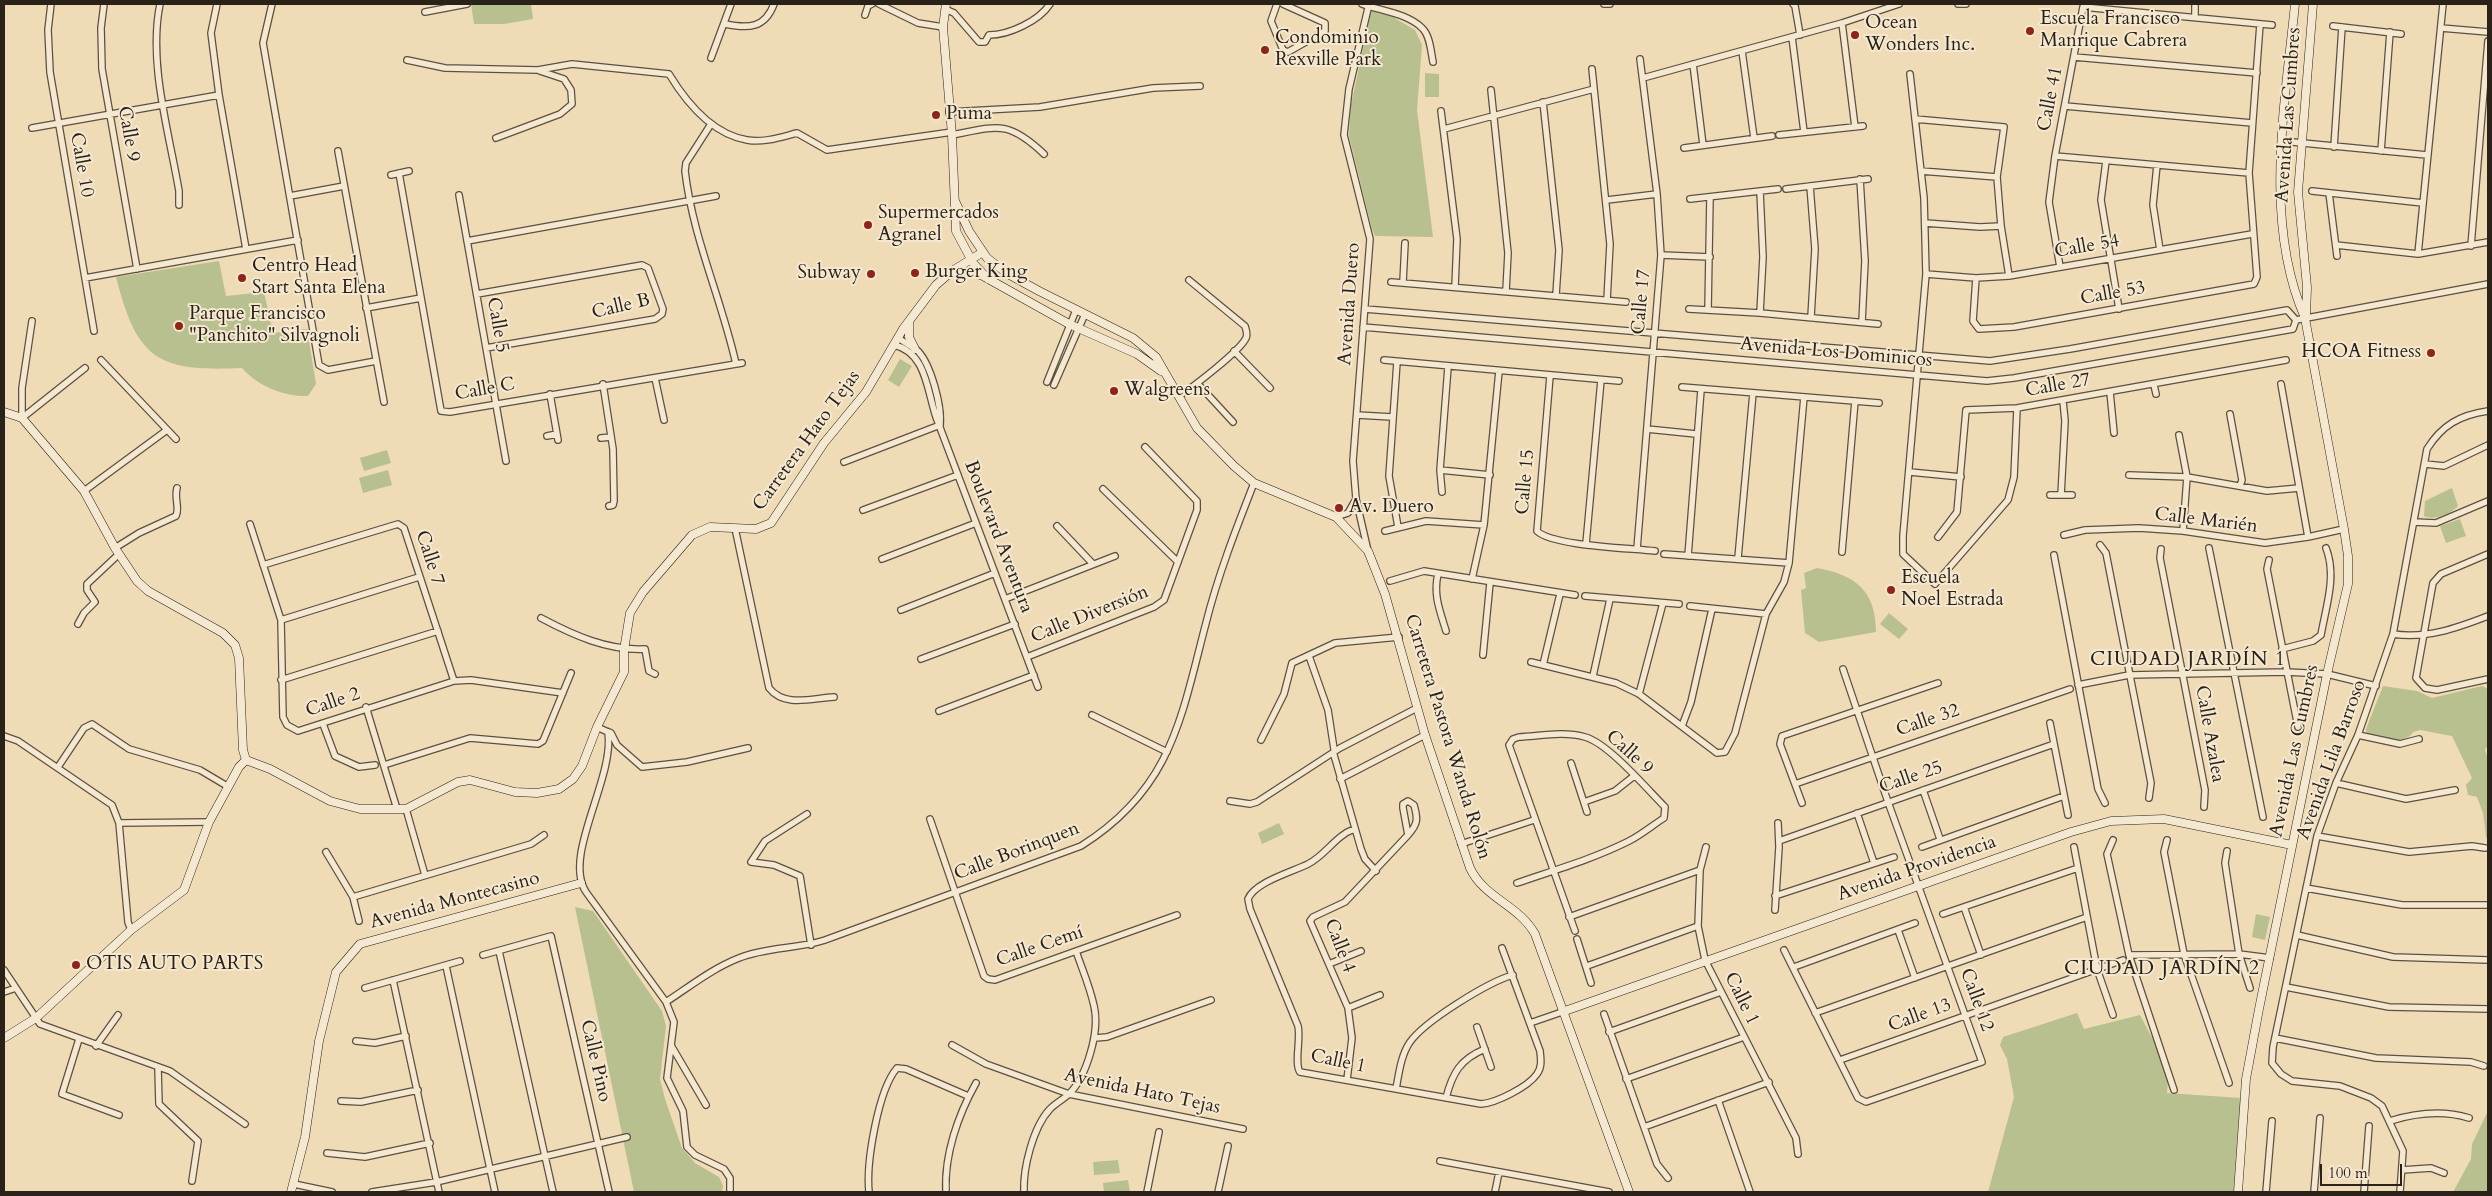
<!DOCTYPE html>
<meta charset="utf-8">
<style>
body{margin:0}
#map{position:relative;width:2492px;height:1196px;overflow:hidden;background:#f0dbb7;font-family:Cardo,serif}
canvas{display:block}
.frame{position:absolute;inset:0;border:5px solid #2a2218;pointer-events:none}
.scale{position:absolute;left:2320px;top:1164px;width:82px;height:22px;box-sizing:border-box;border:2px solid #2a2218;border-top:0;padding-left:6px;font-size:15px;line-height:18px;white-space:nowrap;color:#2a2218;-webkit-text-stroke:4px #f5e8d0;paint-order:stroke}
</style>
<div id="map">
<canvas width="2492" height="1196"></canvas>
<div class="frame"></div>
<div class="scale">100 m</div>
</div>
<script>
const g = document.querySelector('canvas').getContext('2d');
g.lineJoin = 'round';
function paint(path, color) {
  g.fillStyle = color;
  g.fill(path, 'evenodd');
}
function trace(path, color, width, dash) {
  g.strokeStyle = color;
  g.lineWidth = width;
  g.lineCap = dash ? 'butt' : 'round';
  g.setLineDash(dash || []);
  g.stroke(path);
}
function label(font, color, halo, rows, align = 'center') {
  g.font = font + ' Cardo,serif';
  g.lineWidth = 4;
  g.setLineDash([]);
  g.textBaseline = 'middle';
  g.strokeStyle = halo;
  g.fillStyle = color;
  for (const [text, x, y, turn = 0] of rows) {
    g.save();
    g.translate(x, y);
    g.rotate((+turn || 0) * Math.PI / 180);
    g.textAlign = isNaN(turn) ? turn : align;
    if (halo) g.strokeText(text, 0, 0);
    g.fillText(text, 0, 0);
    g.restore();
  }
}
const green = new Path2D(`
 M471,4H531L533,19L504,24H474Z
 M1371,11L1393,17L1415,30L1422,45L1417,110L1433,237L1375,236L1372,229L1349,136L1351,105Z
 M1425,73L1439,74V97H1425Z
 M219,261L226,296L264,292L273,333L307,329L316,384L308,396C284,397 258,386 242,368C157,372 137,359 116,277Z
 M900,359L912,366L899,387L888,380Z
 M387,450L391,463L364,471L360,458Z
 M388,470L392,485L363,493L359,478Z
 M2452,488L2458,506C2451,514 2434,521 2424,516L2425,501Z
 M2460,519L2466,536L2446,543L2440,526Z
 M1817,568C1856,575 1876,591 1876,632L1819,642L1805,633L1801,590L1806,588L1804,573Z
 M1889,613L1908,629L1899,639L1880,624Z
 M2383,686L2417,691L2432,698L2482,686L2488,689V744L2485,750L2488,759V839L2486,837L2483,813L2477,797L2468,795L2466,785L2472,778L2452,736L2420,730L2413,732L2410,736L2400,741L2367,734L2366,729Z
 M1279,823L1284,834L1262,844L1258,833Z
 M575,907L593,911L662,1011L666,1026L660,1079L665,1099L682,1148L695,1163L719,1177L723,1186L722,1192H634Z
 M2256,914L2270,917L2265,940L2252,937Z
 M2077,1013L2084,1029L2140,1015L2169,1070L2167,1093L2241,1098L2234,1192H1988L2014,1097L2007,1059L2000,1045L2003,1037Z
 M2488,1111V1192H2453L2471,1159L2472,1144Z
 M1118,1160L1120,1173L1094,1175L1093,1162Z
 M1128,1180L1130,1192H1104L1103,1183Z`);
const street = new Path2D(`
 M51,4L48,30L50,72L94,331
 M104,4L101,28L102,69L137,269
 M160,4C148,63 169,132 179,191V205
 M217,4L211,33L219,95L246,249
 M272,4L263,43L319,365L328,370L376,361
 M879,4L918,23L943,27
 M1277,4L1271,21L1283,50L1288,52L1325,31V23L1283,4
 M1362,4C1381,11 1407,13 1422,28C1430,35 1431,52 1433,62
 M1604,4H1610
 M1793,4L1795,6L1800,35
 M1958,4H1966
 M945,9L954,13L979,42H985L989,35C1009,35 1039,21 1050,4
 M425,12L467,4
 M865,15L868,6L872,4
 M2195,17V4
 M1842,23L1855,127
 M725,24C749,29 765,28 774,4
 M2333,26L2401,34
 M2441,28L2488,32
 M1792,37L1804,132
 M1742,51L1754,138
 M2074,57L2257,73
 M711,58L731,4
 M407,60L445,68L538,70L572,64L669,74C686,102 712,134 747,140C764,143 781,137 797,133L827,150L952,132
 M1693,64L1703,145
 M1592,69L1610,244L1607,300
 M1910,74L1924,198L1926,274L1903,536V554L1935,584L2008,500L2014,477L2017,408
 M1643,78L1842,23L1899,4
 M1491,90L1508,253L1506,291
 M1543,102L1559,250L1556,295
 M2065,106L2252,123
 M1441,111L1457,239L1455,287
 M949,112L1040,107L1153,88L1200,86
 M1915,119L2004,127L1997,177L2001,226L2009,276
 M711,124L686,163L685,171C693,239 721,297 736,364
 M32,128L219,95
 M1444,129L1594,89
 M952,135C998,126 1008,120 1044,154
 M1779,135L1863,126
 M496,138L560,114L572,104L571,90L564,79L540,71
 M2282,141L2427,155
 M2334,147L2342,27
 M1684,148L1772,136
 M338,151L384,402
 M2381,151L2390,32
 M2055,156L2249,173
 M2106,161L2101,200L2119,309
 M2157,165L2153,205L2160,250
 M1921,171L1997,177
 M399,173L441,411L450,412L742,363
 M391,175L409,171
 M1860,179L1865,261L1862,322
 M1810,186L1815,249L1811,317
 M1786,189L1868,179
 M1760,191L1763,257L1760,313
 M2312,191L2423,203
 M2329,193L2337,256
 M459,195L506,461
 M290,196L344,186
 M1690,199L1778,189
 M1607,200L1657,194
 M1925,223L1980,227L2001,226
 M467,241L716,196
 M2336,245L2418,254L2488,242
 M2471,246L2488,41
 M2418,254L2443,4
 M1661,255L1710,257
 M2060,267L2049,202L2055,156L2083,7L2272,25
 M1926,274L1976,278L2009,276L2252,234
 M85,278L298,240
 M1976,278L1973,321L1979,329L2014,327L2254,284L2257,277L2249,173L2260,24
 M1391,282L1626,302
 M1403,282L1405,243
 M477,294L642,265L648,268L663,309L662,314L655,319L486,348
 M366,308L421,298
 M1365,309L1990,361L2070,349L2287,310L2296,320
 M1689,309L1760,313L1878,324
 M1708,310L1710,197
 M2296,320L2488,284
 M1363,327L1987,381L2014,378L2293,329L2296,320
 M898,338C904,342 912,346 918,351C931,365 942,406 940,425
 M894,345C926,352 927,390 936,417L1038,687
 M1234,351L1270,388
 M101,360L176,439
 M1384,360L1619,381
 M1397,362L1389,476L1398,527
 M1550,376L1537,531C1552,546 1630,548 1655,551
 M655,378L664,420
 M1047,382L1076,310
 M603,384L613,449L614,501L613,505L609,506
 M1198,384L1233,422
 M2281,384L2308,537
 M1054,385L1085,314
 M2154,385L2156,394
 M1682,387L1879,403
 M2110,392L2114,433
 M550,394L558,440
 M1179,396C1193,387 1240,351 1246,338C1248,334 1246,330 1245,326L1189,280
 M2230,414L2242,480L2240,486
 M1357,415L1392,417
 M22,418V388L32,321
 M22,418L85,368
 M1647,429L1696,434
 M2179,435L2187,477L2183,531
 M547,436L557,434
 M601,438L611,437
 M844,462L940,425
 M2425,464L2444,466L2488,445
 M1440,470L1490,475
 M1910,472L1961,477
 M2129,475L2187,477L2267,491L2299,488
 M1103,489L1178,562
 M84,491L167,430
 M1442,492L1440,470L1448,367
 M2050,495H2072
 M2061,495L2065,421L2063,401
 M863,510L958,475
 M1336,517L1348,513L1356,499
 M2414,522L2436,523L2488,501
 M250,524L281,620L283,717L287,725L298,731L454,681L471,680L563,693
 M1057,526L1093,564
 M735,528L769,688C785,708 812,698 834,697
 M1385,531L1426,521L1484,525
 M2064,535L2085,530L2139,528L2183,531L2265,543L2308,537L2344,529
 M1938,537L1957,512L1966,410L2017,408L2286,360
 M1586,544L1601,380
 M2100,545L2106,553L2151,783L2149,798
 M115,548L139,533L176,516C180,508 174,498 177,488
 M2209,548L2263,817
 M1637,549L1661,255L1657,194L1640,59
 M2161,549L2160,558L2205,790L2204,807
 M1368,551L1356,499L1353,461L1370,239L1344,135L1349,89L1369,4
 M1842,552L1855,401
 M1664,554L1789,563
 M2488,554L2441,574L2433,583L2416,678L2425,688L2437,690L2488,679
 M2054,555L2098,789L2105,803
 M1688,556L1701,390
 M1738,558L1753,393
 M882,559L976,523
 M2269,560L2267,569L2298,727
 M263,565L398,524L404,528L454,681
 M1438,574C1433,595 1440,611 1446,631
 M1472,579L1484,525L1499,371
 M1390,581L1424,571L1575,595
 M1585,596L1679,604
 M1005,599L1115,556
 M1690,606L1766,614
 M901,610L995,573
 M541,618C573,635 608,651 645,649L649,671L655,674
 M281,620L419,577
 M78,624L84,613L95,602L87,590V584L119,554
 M2393,634C2427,639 2457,628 2488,616
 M2282,649L2313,641L2321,635C2326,606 2337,576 2326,548
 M1483,655L1490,583
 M1309,656L1328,710L1334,749
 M1027,657L1154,607L1164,600L1197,510V501L1145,447
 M921,659L1015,624
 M1531,662L1616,683L1639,694L1717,753L1725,752L1735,733L1766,614L1784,582L1789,563L1804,397
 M1543,665L1560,594
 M1593,676L1610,599
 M281,680L438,631
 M2078,685L2129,675L2286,672L2327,674L2376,686
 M1639,694L1663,603
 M366,707L397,809
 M939,711L1034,675
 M1092,715L1167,752
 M2050,723L2068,815
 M323,724L335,756L359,767L375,765
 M1682,726L1691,702L1712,609
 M597,727L608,732C615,778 562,856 586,892L666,1002L674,1022L667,1078L683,1111L687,1147L695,1155L724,1169L730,1178V1192
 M609,732L611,733L617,745L642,767L687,762L748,748
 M2358,735L2400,744L2419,739
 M4,736L18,741L112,805L119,823L128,922L131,930
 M1261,740L1284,694L1292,663L1335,643L1399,637
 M1334,755L1361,849L1365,859L1376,871
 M1571,763L1587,812
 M384,765L470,738L538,744L543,741L571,673
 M58,767L84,728L92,724L129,749L200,770L227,786
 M1340,779L1425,735
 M2336,783L2406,799L2455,790
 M1795,784L2070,689
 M1923,790L1940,839
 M1230,801L1250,804L1257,802L1340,748L1417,708
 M1408,801L1414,805C1418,819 1418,824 1408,835L1403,808V804Z
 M1584,802L1615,791L1634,776
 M1802,803L1780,744L1782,736L1938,683
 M406,809L425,875
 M1857,813L1874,863
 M807,814L765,841L751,862L774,865L800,876L811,945
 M930,819L984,976L988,979L995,980L1177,915
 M119,823L209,822
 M1354,829C1335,836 1326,855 1308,864C1292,872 1255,882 1248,899L1250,909L1298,1026C1301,1038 1294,1064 1300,1072L1481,1104C1496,1103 1528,1087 1537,1074C1542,1067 1541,1060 1540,1051L1502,948
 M2317,836L2409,852L2472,846L2485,848
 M2113,840L2107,854L2129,955L2174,1090
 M2167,840L2164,852L2184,954L2229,1083
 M1779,841L2054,744
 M1461,844L1534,820
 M1706,847L1700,870L1698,926L1705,960L1796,1138L1798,1154
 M1922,847L2064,796
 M2074,847L2097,969L2113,1015
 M2227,851L2225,863L2239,954L2250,988
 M326,852L353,897L359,921
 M1517,883C1555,870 1593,859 1629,841C1641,835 1653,825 1664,818L1665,807C1647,789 1608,743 1585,737C1564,731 1540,736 1519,737L1513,739L1509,745L1575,931
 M2306,888L2402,905H2488
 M1775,896L1894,857
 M353,897L531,844L544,835
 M1964,907L1981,955
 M1775,910L1779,847L1778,823
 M1943,914L2078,868
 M1569,917L1700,870
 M1898,930L1915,978
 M2297,935L2393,957L2488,960
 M1577,939L1591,983
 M1784,950L1858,1098L1866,1102L1982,1062L1888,802L1843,669
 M499,951L553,1192
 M483,955L551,936L609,1192
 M2129,955L2239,954L2270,958
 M1329,964L1361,951
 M446,966L495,1192
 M1587,966L1698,926
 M1794,967L1915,923
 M4,970L40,1024L170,1071L245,1124
 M393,980L439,1192
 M2286,987L2389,1007L2488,1009
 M365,988L460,961
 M4,992L16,988
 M666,1002C689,987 713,968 739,958C766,947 798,949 825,940L1081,846C1172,789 1181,718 1206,623C1218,575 1236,529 1254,483
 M1348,1008L1380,995
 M1815,1013L2087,917
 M1604,1014L1657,1164L1668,1178
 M1530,1023L1562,1012
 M1477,1027L1491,1067
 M1609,1032L1721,992
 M1095,1038L1107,1037L1211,1000
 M2275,1038L2376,1058L2471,1062L2484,1066
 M79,1039L62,1094L119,1115
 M356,1041L375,1043L406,1036
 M952,1045L986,1064L1069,1094L1243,1129
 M96,1046L118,1015
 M672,1047L706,1105
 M1840,1060L2123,960
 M158,1068L159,1104L198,1141L192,1181
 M1626,1079L1744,1037
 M1347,1080L1352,1038L1348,1008L1310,921L1313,917L1345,902L1408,835
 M1396,1089C1399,1073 1401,1055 1410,1042C1425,1021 1488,982 1513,975
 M1446,1098C1452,1074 1460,1059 1485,1049
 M1718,1100L1750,1192
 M341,1101L361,1102L418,1090
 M2390,1121C2416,1113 2443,1110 2469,1118
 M1644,1127L1769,1082
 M327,1153L365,1157L430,1143
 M1440,1161L1609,1192
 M2402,1170L2431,1168L2444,1173
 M294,1184L332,1192
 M372,1192L436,1182L627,1137
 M869,1192C866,1163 878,1090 897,1068L906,1069L968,1096
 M946,1192C944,1155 958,1115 976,1083
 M1024,1192C1023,1168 1033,1127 1050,1109C1055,1104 1062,1100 1068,1095C1087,1077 1100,1031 1094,1006C1090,987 1082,969 1076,951
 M1147,1192L1159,1132
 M1218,1192L1228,1146
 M1495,1192L1499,1172
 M2266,1192L2272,1121
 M2314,1192L2320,1118
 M2364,1192L2369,1126
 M2400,1192L2403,1151L2382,1106L2371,1098L2340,1086L2292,1081L2281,1074L2272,1063L2273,1047L2317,836L2336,783L2358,735L2393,634L2427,449C2442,425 2460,415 2488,411`);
const secondary = new Path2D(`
 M946,4L943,27L952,135L956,231L973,263L988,279
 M955,201L969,231L987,258L1008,274L1039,291L1133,338L1156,357L1197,428L1234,466L1254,483L1336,517L1368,551L1385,594L1425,735L1470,868C1484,898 1519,905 1535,934L1629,1192
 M953,273C964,270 972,272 983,276L1069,324L1137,354L1161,371
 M2306,316L2307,287L2298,192L2313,4
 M909,322V337L915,349
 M4,412L22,418L84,491L115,548L137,581L148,591L223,633L235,645L239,658L243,750L246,760L270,769L330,801L360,809H406L458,782L470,780L515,792L537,793L559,789L573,779L582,766L597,727L624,672V650L630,613L643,592L692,535L710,527L756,529L771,523L824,443L866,392L903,329L936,285L952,271L983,252
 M1562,1012L2071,832L2111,821L2164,819L2292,845
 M4,1038L36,1018L131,930L184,890L209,822L239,767L246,760
 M291,1192L305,1137L319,1041L336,972L360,944L581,883
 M2238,1192L2246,1079L2259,1009L2327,674L2348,584V556L2344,529L2305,318C2263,223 2285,104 2295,4`);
const markers = [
 [2030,31,5,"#8f2418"],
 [1855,35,5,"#8f2418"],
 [1265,50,5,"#8f2418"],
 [936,115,5,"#8f2418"],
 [868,225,5,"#8f2418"],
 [915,273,5,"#8f2418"],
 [871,274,5,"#8f2418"],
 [242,278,5,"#8f2418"],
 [179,326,5,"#8f2418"],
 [2431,353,5,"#8f2418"],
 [1114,391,5,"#8f2418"],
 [1339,508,5,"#8f2418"],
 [1891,590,5,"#8f2418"],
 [76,965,5,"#8f2418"]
];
const poiNames = [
 ["Escuela Francisco",2040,20],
 ["Manrique Cabrera",2040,42],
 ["Ocean",1865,24],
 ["Wonders Inc.",1865,46],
 ["Condominio",1275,39],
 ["Rexville Park",1275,61],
 ["Puma",946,115],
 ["Supermercados",878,214],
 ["Agranel",878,236],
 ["Centro Head",252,267],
 ["Start Santa Elena",252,289],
 ["Burger King",925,273],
 ["Subway",861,274,"right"],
 ["Parque Francisco",189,315],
 ["\"Panchito\" Silvagnoli",189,337],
 ["HCOA Fitness",2421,353,"right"],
 ["Walgreens",1124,391],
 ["Av. Duero",1349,508],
 ["Escuela",1901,579],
 ["Noel Estrada",1901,601],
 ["OTIS AUTO PARTS",86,965]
];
const streetNames = [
 ["Calle 41",2051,99,-79],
 ["Avenida Las Cumbres",2289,115,-86],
 ["Calle 9",128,134,80],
 ["Calle 10",81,165,80],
 ["Calle 54",2087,247,-10],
 ["Calle 53",2113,294,-10],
 ["Calle 17",1642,302,-85],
 ["Avenida Duero",1350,304,-86],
 ["Calle B",621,307,-13],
 ["Calle 5",497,325,80],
 ["Avenida Los Dominicos",1836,353,5],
 ["Calle 27",2058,386,-10],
 ["Calle C",485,390,-10],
 ["Carretera Hato Tejas",807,441,-54],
 ["Calle 15",1526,482,-85],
 ["Calle Marién",2206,521,7],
 ["Boulevard Aventura",998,537,69],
 ["Calle 7",429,558,72],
 ["Calle Diversión",1090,615,-22],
 ["Calle 2",333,703,-19],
 ["Calle 32",1928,721,-19],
 ["Calle Azalea",2209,734,80],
 ["Carretera Pastora Wanda Rolón",1447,737,73],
 ["Avenida Las Cumbres",2295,751,-78],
 ["Calle 9",1629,753,42],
 ["Avenida Lila Barroso",2332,760,-70],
 ["Calle 25",1911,778,-19],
 ["Calle Borinquen",1017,852,-21],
 ["Avenida Providencia",1917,869,-19],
 ["Avenida Montecasino",455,901,-15],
 ["Calle 4",1339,946,69],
 ["Calle Cemí",1040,947,-19],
 ["Calle 1",1741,999,64],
 ["Calle 12",1976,1000,70],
 ["Calle 13",1920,1016,-20],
 ["Calle Pino",595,1061,77],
 ["Calle 1",1338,1062,12],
 ["Avenida Hato Tejas",1142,1092,12]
];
const neighbourhoodNames = [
 ["CIUDAD JARDÍN 1",2188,660],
 ["CIUDAD JARDÍN 2",2162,969]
];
paint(green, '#b8c08f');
trace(street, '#5c5040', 8);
trace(secondary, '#2a2218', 9);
trace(street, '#f5e8d0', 5.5);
trace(secondary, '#f5e8d0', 8);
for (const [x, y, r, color] of markers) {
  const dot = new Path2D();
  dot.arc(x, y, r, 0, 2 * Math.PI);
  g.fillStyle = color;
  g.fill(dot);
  trace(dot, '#f5e8d0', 2);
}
label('19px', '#2a2218', '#f5e8d0', poiNames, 'left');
label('19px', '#2a2218', '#f5e8d0', streetNames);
g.letterSpacing = '1px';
label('20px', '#2a2218', '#f5e8d0', neighbourhoodNames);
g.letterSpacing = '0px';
</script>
